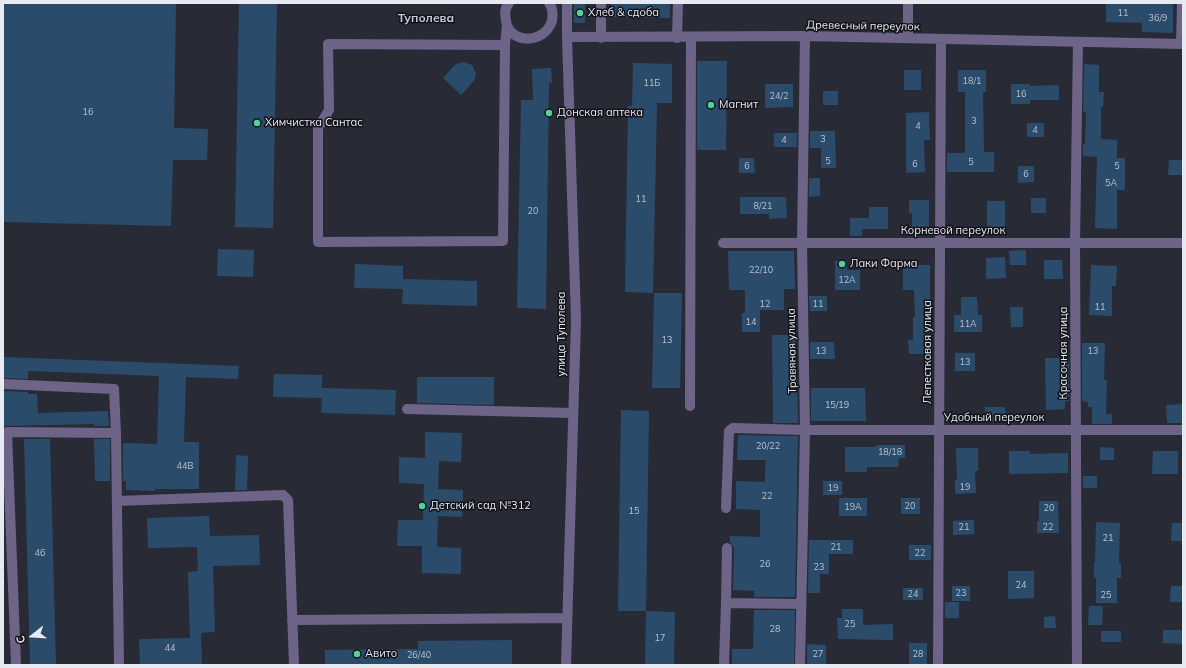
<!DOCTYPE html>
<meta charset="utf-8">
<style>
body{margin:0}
#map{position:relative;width:1186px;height:668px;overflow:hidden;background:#282b36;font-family:Mulish,sans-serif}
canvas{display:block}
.frame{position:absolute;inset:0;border:4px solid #e8eaf2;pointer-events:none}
.north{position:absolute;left:12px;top:616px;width:40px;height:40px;-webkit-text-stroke:3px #121319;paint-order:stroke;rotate:253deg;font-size:11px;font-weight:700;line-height:16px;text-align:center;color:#e8eaf2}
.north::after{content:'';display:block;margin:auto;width:14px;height:18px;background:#e8eaf2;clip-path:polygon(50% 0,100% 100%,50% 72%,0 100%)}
</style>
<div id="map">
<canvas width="1186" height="668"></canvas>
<div class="frame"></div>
<div class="north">С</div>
</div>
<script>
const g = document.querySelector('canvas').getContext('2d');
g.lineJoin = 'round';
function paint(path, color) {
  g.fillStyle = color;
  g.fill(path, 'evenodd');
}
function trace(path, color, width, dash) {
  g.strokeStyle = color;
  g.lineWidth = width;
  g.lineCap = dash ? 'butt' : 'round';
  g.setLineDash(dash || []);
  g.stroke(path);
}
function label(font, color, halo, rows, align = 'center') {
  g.font = font + ' Mulish,sans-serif';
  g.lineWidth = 3;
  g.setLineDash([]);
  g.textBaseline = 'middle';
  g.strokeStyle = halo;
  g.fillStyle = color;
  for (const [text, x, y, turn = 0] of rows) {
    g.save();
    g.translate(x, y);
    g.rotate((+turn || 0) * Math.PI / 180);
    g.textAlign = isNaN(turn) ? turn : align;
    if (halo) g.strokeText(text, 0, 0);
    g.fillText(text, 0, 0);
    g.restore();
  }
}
const building = new Path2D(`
 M3,3H176L174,128L208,129L207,160H173L171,226L3,222Z
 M239,3H277L273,228L235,227Z
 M574,3H585V23H574Z
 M611,3H670V18L611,17Z
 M1106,3H1173V33L1142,32V23L1106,22Z
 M697,61H727L726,150H697Z
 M464,62L472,65L476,73L474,81L461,95L443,78L456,64Z
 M633,63L672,64V103H657L653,293L625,292L628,106H632Z
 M1084,64L1099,65V92H1104L1103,107H1101V139L1117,140V158H1125V190H1117V229L1095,228L1097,157L1083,156V144H1085L1086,112H1083Z
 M551,68L552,83H549L546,309L517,308L521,100H533L532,69Z
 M904,70H921V90H904Z
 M958,70H986V92H983L984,152H994V172H947V153H965V92H958Z
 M765,84H793V107L765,108Z
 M1011,84H1030V86L1059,85V100H1030V104H1011Z
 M823,91H838V105H823Z
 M929,112L930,140H924L925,172L906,173V113Z
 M1027,123H1044V137H1027Z
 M810,131H835L836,168H821V148H810Z
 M774,133H797V147H774Z
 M739,158H754L755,173H739Z
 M1169,160H1183V175H1168Z
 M1018,166H1034V182L1018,183Z
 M809,178H820V196L809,197Z
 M740,197H786L787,218L769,219V214H740Z
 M1031,198H1046V213H1031Z
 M909,200H929V227H912V213H909Z
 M987,201H1005V231H987Z
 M869,207H888V229H862V236H850V218H869Z
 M218,249L254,250L253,277L217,276Z
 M1026,250V265H1010L1009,251Z
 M728,251H794L795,289H784V310H760V332H742V313H745V290H729Z
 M1005,257L1006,278L986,279V258Z
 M1044,260H1062L1063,279H1044Z
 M835,261H847V270H860V290H835Z
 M355,264L403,266V279L477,281V306L402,304L403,289L354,288Z
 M903,265H930V309H928V333H925V354H909L908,340H913V317H915L914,290H903Z
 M1091,265L1117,266L1116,286H1112V316L1089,315Z
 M654,293H682L680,388H652Z
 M809,296H827V311H810Z
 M961,297H977L978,315H982V332H954V315H961Z
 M1010,307H1023V327H1011Z
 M772,335H796L798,423H773Z
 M810,342H834L835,359H810Z
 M1082,343H1105L1104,380H1107L1106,414H1112V424H1092V407H1088V402L1082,401Z
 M955,353H975V371H955Z
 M3,357L239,366L238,379L186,377L184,442H199V489H155V491L126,490V481H123V443L157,444L159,376L28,371V379L3,378Z
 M1045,358H1069V401H1065V409L1046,410Z
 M274,374L322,375V392V388L396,390L395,415L321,413L322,398L273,397Z
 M417,377H494V405L417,403Z
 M811,388H865L866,421H811Z
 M3,391L28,392V394H37L38,413L108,411L109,426H94V424L3,426Z
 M1183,404V423H1167L1166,405Z
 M985,407H1005L1006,421L985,422Z
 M621,410L649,411L646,611H618Z
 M425,432L462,433L461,462L439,461L438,489L463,490L462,517L438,516L437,547L461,548V574L422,573V546H397L398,520H423L424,484L399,483V457L425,458Z
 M738,435L798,436L795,597H754V591L733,590L734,548L730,542V536L760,537V510L736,509V481L765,482V471L766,460H737Z
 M24,439H50L56,665H30Z
 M94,439H110V481H95Z
 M876,445H905V458H899L898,467H867V472H845V447H876Z
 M1100,447L1114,448V460H1100Z
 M956,448H978V471H975L976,493L955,494V480H957Z
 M1009,451H1030V454L1068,453V473L1009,474Z
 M1153,451H1178V474H1152Z
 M236,455L248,456L247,490H235Z
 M1083,476H1097V488H1083Z
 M823,481H842V495H823Z
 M839,498H867V516H839Z
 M901,498H920V514H901Z
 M1039,501H1058L1059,533H1037V521H1039Z
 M209,516L210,536L259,535L260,565L213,566L215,632L201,633L202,665H140L139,639L190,638L188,572L198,571L197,547L148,548L147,518Z
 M974,520V534L953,535V521Z
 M1096,522L1120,523L1119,563H1121V578H1117V603H1096V578H1094V562H1095Z
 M1172,523H1183V541H1171Z
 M809,540H853V554H829V574H820V593H808Z
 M909,545H931V560H909Z
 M1008,571H1034V598L1008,599Z
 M952,586H970V601H952Z
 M1171,586H1183V602H1170Z
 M903,588H923V600H903Z
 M945,602H959V618H945Z
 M1089,606H1103L1102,625H1088Z
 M842,609H863V625L893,624V640L838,639L837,618H842Z
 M754,610H795L794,665H732V649H753Z
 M646,611L675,612L674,665H645Z
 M1055,616L1056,628H1044V617Z
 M1163,630H1183V644L1163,643Z
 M1101,631H1121V642H1101Z
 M512,640V664H506V665H325V650L418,649V641Z
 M909,643H927V665H909Z
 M807,644L826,645V664H807Z`);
const minor = new Path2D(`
 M509,3C504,9 505,14 506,21C509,44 544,45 552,21C553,15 553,8 549,3
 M908,3V38
 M567,37L805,36L1183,44
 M601,38V3
 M677,38L678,3
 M1181,44L1182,3
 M505,45L503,241L318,242V128L329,110L328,44L505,45L507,25
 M723,243H1183
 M3,384L114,389L116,433
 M690,406L691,37
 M407,409L573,413
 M117,501L283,495L288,500L294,665
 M726,508L729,431L733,428L805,430H1183
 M726,603L727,548
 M292,620L567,618
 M16,665L7,432L116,433L119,665
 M566,665L576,320L567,37V3
 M724,665L726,603L801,604
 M800,665L805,430L802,243L805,36
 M938,665L941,39
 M1077,665L1075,243L1078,42`);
const markers = [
 [580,13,4,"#51d397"],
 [711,105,4,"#51d397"],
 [549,113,4,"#51d397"],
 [257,123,4,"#51d397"],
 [842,264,4,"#51d397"],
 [422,506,4,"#51d397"],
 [357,654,4,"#51d397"]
];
const numberNames = [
 ["11",1123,13],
 ["36/9",1158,18],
 ["18/1",972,81],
 ["11Б",652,83],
 ["16",1021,94],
 ["24/2",779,96],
 ["16",88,112],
 ["3",974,121],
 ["4",918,126],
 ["4",1035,130],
 ["3",823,139],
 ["4",784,140],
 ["5",828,161],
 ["5",971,162],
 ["6",915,164],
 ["6",747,166],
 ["5",1117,166],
 ["6",1026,174],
 ["5А",1111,183],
 ["11",641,199],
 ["8/21",763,206],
 ["20",533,211],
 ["22/10",761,270],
 ["12А",847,280],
 ["12",765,304],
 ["11",818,304],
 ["11",1100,307],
 ["14",751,322],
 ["11А",968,324],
 ["13",667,340],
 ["13",821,351],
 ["13",1093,351],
 ["13",965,362],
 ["15/19",837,405],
 ["20/22",768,446],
 ["18/18",890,452],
 ["44В",185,466],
 ["19",965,487],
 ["19",833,488],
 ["22",767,496],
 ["20",910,506],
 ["19А",853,507],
 ["20",1049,508],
 ["15",634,511],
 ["21",964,527],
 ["22",1048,527],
 ["21",1108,538],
 ["21",836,547],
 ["46",40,553],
 ["22",920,553],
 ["26",765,564],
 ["23",819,567],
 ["24",1021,585],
 ["23",961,593],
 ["24",913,594],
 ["25",1106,595],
 ["25",850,624],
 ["28",775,629],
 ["17",660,638],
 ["44",170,648],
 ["27",818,654],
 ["28",918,654],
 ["26/40",419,655]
];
const poiNames = [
 ["Хлеб & сдоба",588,13],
 ["Магнит",719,105],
 ["Донская аптека",557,113],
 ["Химчистка Сантас",265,123],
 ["Лаки Фарма",850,264],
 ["Детский сад №312",430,506],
 ["Авито",365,654]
];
const streetNames = [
 ["Древесный переулок",863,26,1],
 ["Корневой переулок",953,231],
 ["улица Туполева",562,334,-90],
 ["Травяная улица",792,351,-91],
 ["Лепестковая улица",928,352,-90],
 ["Красочная улица",1064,353,-90],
 ["Удобный переулок",994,418]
];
const neighbourhoodNames = [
 ["Туполева",426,18]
];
paint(building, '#2b4b6b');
trace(minor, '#6d6488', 10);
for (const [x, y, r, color] of markers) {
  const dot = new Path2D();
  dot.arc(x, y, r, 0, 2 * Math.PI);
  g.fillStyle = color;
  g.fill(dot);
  trace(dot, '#121319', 1.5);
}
label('9px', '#b9c2d0', null, numberNames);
label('11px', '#e8eaf2', '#121319', poiNames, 'left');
label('11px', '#e8eaf2', '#121319', streetNames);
label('bold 12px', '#c5c9d8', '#121319', neighbourhoodNames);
</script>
